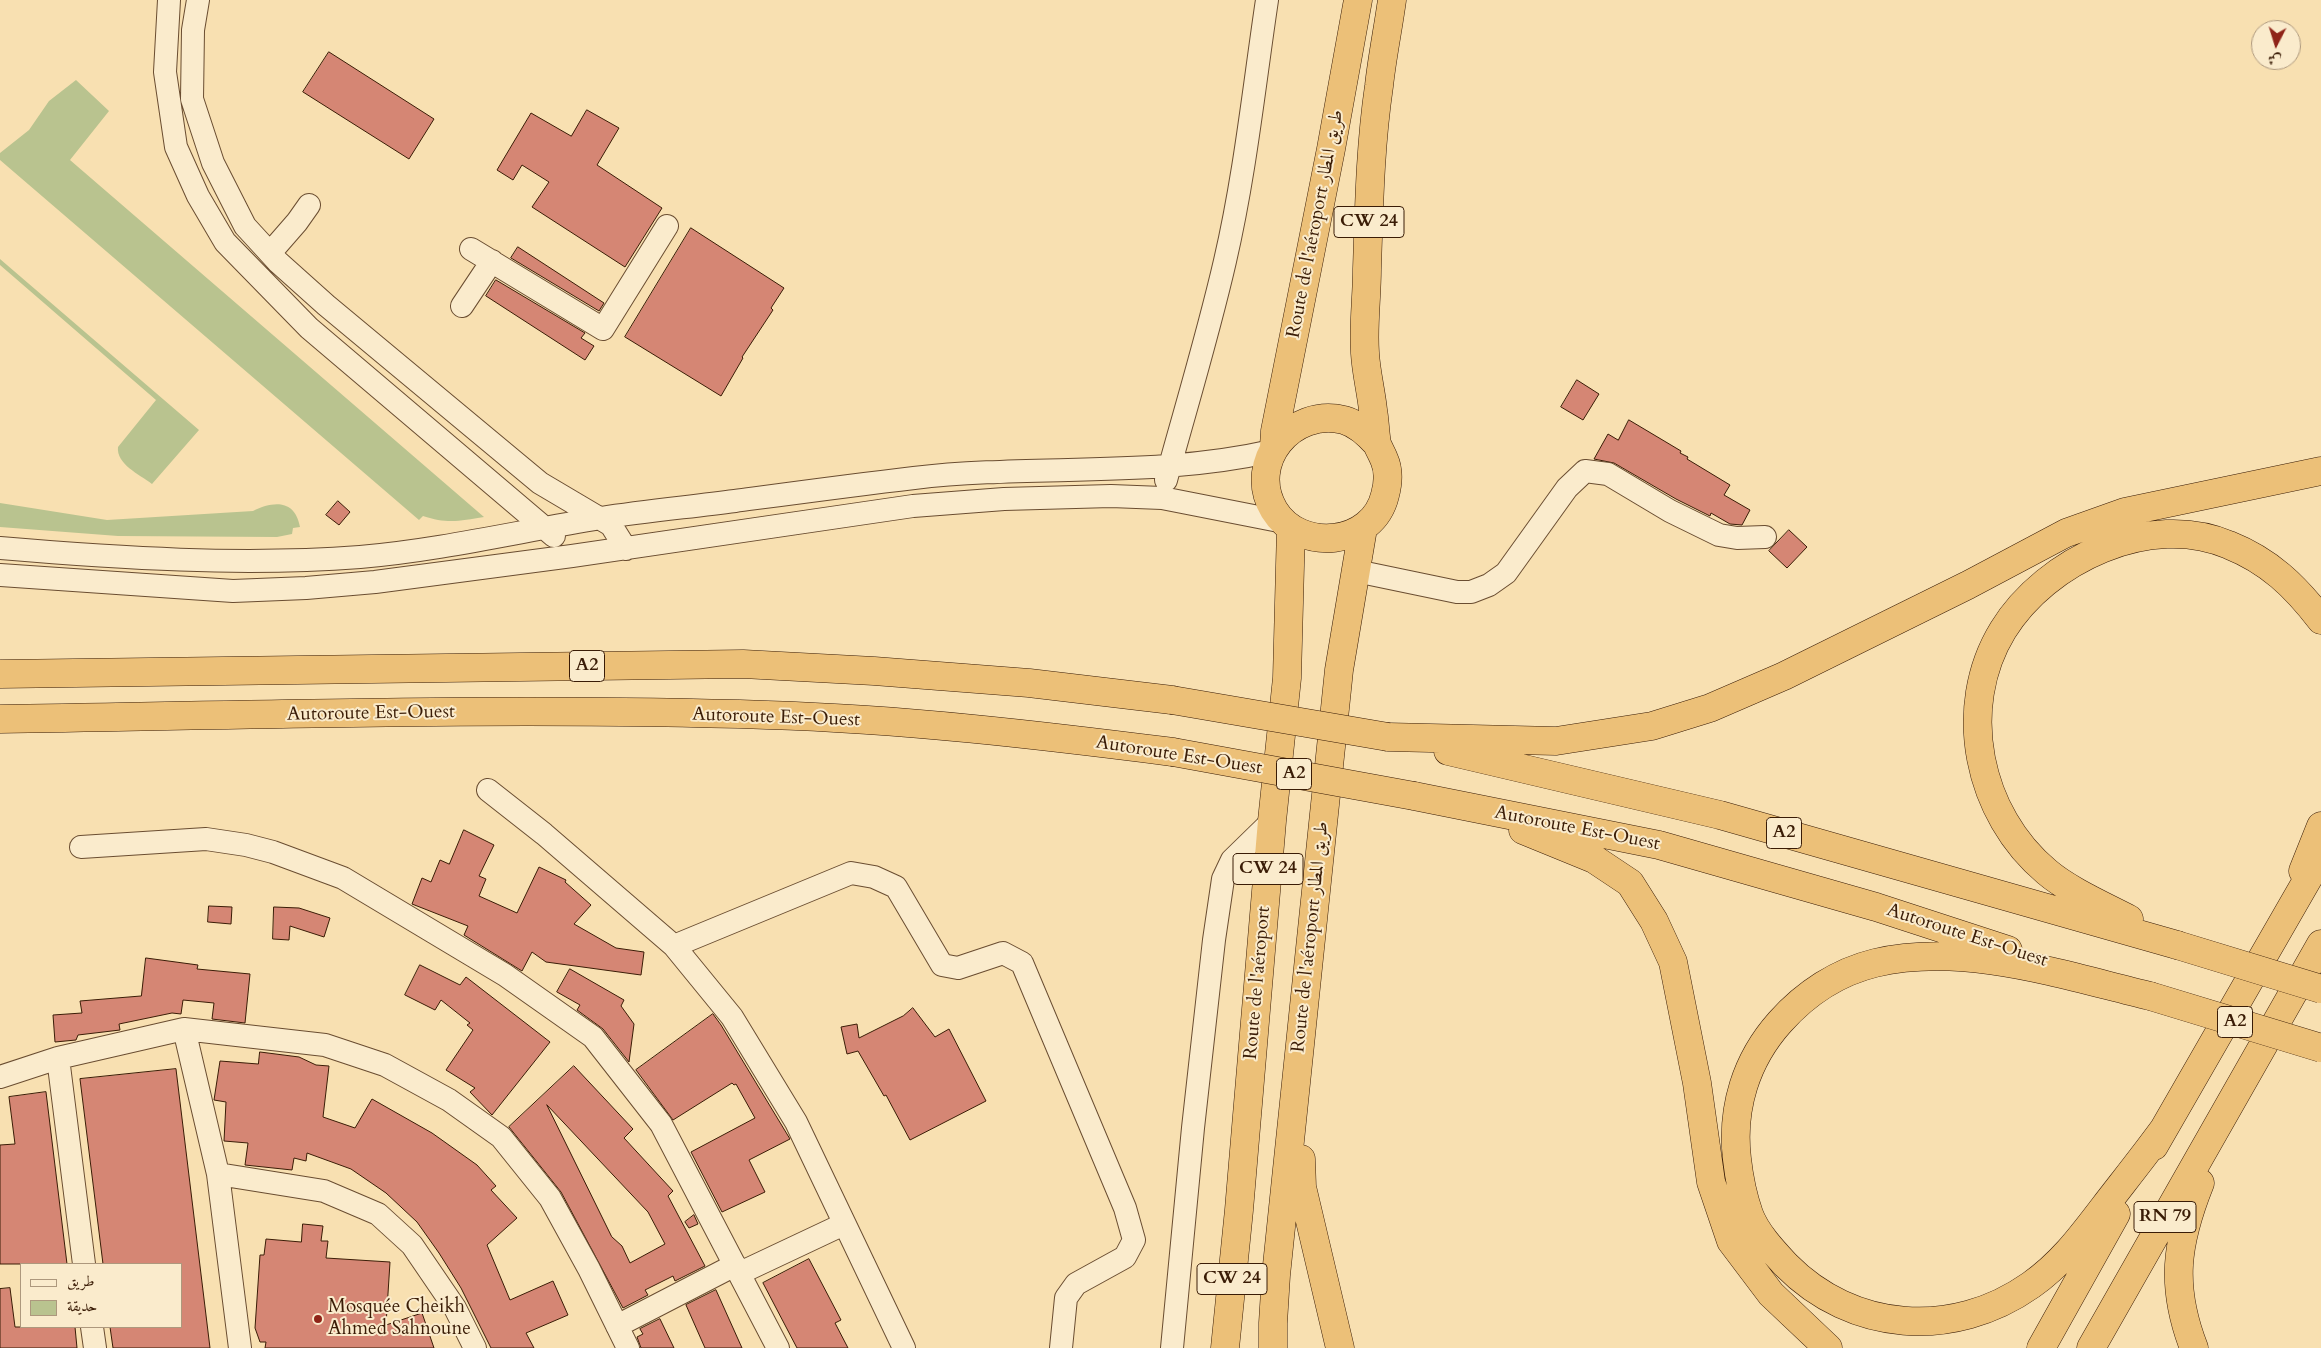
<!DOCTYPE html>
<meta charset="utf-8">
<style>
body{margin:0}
#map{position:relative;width:2321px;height:1348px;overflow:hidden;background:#f8e0b1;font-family:Cardo,Amiri,serif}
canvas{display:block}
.legend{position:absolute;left:20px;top:1263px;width:162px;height:65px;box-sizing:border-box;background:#faebcc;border:1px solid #ad987d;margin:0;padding:6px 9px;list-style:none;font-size:15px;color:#3a1c06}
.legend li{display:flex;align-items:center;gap:10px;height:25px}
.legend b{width:25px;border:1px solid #ad987d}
.north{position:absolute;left:2251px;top:20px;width:50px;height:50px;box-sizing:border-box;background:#faebcc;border:1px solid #ad987d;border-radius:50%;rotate:185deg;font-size:14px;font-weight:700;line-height:20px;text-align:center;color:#3a1c06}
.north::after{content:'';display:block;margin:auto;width:18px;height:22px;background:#8f2418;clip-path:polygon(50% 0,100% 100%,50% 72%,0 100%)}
</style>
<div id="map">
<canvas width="2321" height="1348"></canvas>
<ul class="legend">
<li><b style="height:6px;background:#faebcc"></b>طريق</li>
<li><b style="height:14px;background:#b9c38f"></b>حديقة</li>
</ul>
<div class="north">ش</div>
</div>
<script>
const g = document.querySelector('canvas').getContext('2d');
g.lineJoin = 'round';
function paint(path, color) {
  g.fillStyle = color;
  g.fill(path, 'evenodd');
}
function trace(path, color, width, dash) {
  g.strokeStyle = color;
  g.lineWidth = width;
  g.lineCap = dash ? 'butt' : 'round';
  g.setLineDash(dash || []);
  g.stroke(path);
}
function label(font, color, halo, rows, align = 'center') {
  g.font = font + ' Cardo,Amiri,serif';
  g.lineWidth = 4;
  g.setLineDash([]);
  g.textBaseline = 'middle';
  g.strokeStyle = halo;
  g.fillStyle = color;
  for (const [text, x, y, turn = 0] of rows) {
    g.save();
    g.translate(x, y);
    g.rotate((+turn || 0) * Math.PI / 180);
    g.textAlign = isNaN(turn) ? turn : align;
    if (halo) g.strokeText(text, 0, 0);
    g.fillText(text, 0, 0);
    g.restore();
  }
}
const green = new Path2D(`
 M76,80L109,111L70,160L484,517C460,521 447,524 423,516L419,520L0,160V153L29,130L49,101Z
 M0,259L199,430L152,484C139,474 116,464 118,447L156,400L0,265Z
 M0,503L107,520L253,511C273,501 295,499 300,527L293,528L292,534L277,537L118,536L0,527Z`);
const building = new Path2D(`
 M329,52L434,119L409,159L303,92Z
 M587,110L619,128L597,165L662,208L625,267L532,207L549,182L522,165L513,180L497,170L531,113L571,136Z
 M691,228L784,288L771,308L773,310L742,357L743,358L721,396L625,337Z
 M518,247L604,303L599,311L511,258Z
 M496,280L585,333L581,338L594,346L585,360L486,296Z
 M1577,380L1599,394L1583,420L1561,407Z
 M1629,420L1681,451L1680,453L1688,457L1687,459L1730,485L1724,495L1750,510L1742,525L1730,524L1711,513L1710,516L1676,499L1614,463L1594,459L1608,434L1618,440Z
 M338,501L350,512L339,525L326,515Z
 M1789,530L1807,547L1787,568L1769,551Z
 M464,830L494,845L479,876L486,879L479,896L517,913L539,867L566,880L565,882L591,905L574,924L616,948L644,952L641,975L546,962L532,952L522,971L464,935L468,926L412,904L422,878L431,882L440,860L449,864Z
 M209,906L232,907L231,924L208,922Z
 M274,907L299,908L330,918L324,937L290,926L289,940L273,939Z
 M146,958L198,965L197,969L250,974L245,1023L212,1019L214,1003L183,1000L181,1014L172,1013L119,1024L120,1030L78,1035L76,1040L55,1042L53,1015L82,1013L80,1001L141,996Z
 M420,965L460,985L466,977L550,1042L492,1115L470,1092L475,1088L446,1070L473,1030L467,1025L470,1023L441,1000L435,1010L405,995Z
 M570,969L624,1000L621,1006L634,1024L629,1062L603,1029L577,1010L580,1005L557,992Z
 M913,1008L935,1037L949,1029L986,1101L910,1140L886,1095L884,1096L858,1051L847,1054L841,1027L857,1024L859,1038L903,1016Z
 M713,1014L721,1025L790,1139L749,1160L765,1192L722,1212L691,1152L755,1118L736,1084L734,1085L732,1083L673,1120L636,1070Z
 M260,1052L299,1057L316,1065L329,1066L323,1117L355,1128L372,1099L432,1133L477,1165L496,1186L491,1190L517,1218L487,1245L510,1300L553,1281L568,1315L526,1333L534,1348H491L461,1288L439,1253L417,1222L386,1193L351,1169L307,1153L306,1161L294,1158L292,1170L245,1165L248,1143L224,1141L226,1102L214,1100L220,1061L258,1064Z
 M574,1066L633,1129L624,1138L673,1191L668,1196L705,1266L675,1281L673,1276L645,1290L648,1295L623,1308L561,1192L509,1127ZM547,1105L648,1212L665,1244L630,1263L622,1246L612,1237Z
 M176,1069L210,1348H113L110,1327H181V1264H103L80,1079Z
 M46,1092L67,1264H0V1145L15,1144L9,1097Z
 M694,1215L698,1224L689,1228L685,1222Z
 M303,1224L323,1226L321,1241H328L326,1258L390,1262L386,1325L422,1313L434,1348H265L266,1342H260L255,1328L260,1255H264L266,1239L301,1242Z
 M809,1259L841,1320L835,1323L848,1348H797L763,1283Z
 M10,1288L15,1327H75L77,1348H0V1289Z
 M716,1290L742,1348H705L686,1305Z
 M660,1319L674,1348H641L637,1337L643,1334L640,1329Z`);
const minor = new Path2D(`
 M169,0L165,72L176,147L198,196L225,242L309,328L554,536
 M198,0L193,30L192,99L213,163L245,226L278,262L326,305L540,483L611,525L626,549
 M471,249L603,329L667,226
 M270,253L297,222L309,205
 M462,306L492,261
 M1166,480C1186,407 1208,335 1225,261C1245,175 1254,87 1267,0
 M0,548C120,558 240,566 360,557C441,550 521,531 601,518C645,511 690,507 735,501C795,493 854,485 914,478C1033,464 1154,478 1272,451
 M1356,571L1457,592H1471L1489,585L1506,573L1567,488L1585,471L1608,474L1670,511L1719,535L1737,538L1765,537
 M0,575L233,591L306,588L375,582L572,556L913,506L1004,499L1111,496L1162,498L1284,522
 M488,790L544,834L674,946L732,1017L796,1122L904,1348
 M81,847L206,839L246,845L273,852L343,878L505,975L593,1037L661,1124L778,1348
 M674,946L851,873L874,877L896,887L942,965L958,968L1003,953L1022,963L1125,1208L1134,1240L1125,1257L1076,1284L1066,1298L1061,1348
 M184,1029L218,1174L240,1348
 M58,1058L84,1264
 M0,1077L58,1058L184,1029L325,1045L385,1065L449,1100L501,1137L550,1198L589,1269L628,1348
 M218,1174L324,1191L378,1214L412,1245L455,1308L475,1348
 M740,1273L844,1224
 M617,1326L735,1265
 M92,1327L95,1348
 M1172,1348L1193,1128L1214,940L1223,879L1232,860L1272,821`);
const highway = new Path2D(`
 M1377,444C1368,434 1358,424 1344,420C1292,407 1246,462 1274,510C1300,553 1373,546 1385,495C1388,484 1389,470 1384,459C1382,454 1379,449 1377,444C1375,433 1375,421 1373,410C1371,391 1366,372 1365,353C1363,325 1367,297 1367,269C1369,208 1370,147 1379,86C1382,58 1388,29 1392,0
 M1274,447L1275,431L1331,149L1358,0
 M0,674L743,664L874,671L1029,683L1172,700
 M0,719C256,715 512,707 767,715C903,719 1039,735 1173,752
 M1388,737L1556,741L1652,726L1710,708L1784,676L1968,585L2066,533L2125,512L2321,471
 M1448,751L1720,815L2177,945
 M1414,796L1659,845L1876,907L2008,950
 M1523,830L1594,859L1630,883L1654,921L1673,962L1697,1083L1711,1182L1731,1241L1771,1294L1828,1348
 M2303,871L2321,826
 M2129,919C2104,906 2068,890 2047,872C1978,815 1955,708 2003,630C2046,560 2150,511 2229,545C2269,561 2295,586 2321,620
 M2150,996C2062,975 1965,942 1875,963C1838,972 1805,994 1780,1022C1746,1060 1731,1108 1737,1159C1739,1177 1743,1197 1749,1214C1756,1233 1773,1251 1786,1265C1852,1332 1953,1340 2031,1285C2062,1263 2081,1237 2104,1207C2124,1181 2144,1156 2163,1130
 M2154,1146L2321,856
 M1301,1159L1302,1187L1340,1348
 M1225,1348L1239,1210L1272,821L1287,678L1291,528
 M1273,1348V1323L1276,1275L1339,670L1363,528
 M2041,1348L2116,1214
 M2091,1348L2321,944
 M2194,1348C2170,1286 2176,1243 2200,1183`);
const highwayBridge = new Path2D(`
 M1172,700L1388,737
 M1173,752L1414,796
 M2177,945L2321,989
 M2150,996L2321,1048`);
const markers = [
 [318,1319,5,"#8f2418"]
];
const shields = [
 [1369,222,70],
 [587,666,35],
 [1294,774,35],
 [1784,833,35],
 [1268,869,70],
 [2235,1022,35],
 [2165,1217,62],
 [1232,1279,70]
];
const shieldNames = [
 ["CW 24",1369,222],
 ["A2",587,666],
 ["A2",1294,774],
 ["A2",1784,833],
 ["CW 24",1268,869],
 ["A2",2235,1022],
 ["RN 79",2165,1217],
 ["CW 24",1232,1279]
];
const streetNames = [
 ["Route de l'aéroport طريق المطار",1316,224,-79],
 ["Autoroute Est-Ouest",371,714,-1],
 ["Autoroute Est-Ouest",776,718,2],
 ["Autoroute Est-Ouest",1179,756,9],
 ["Autoroute Est-Ouest",1577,829,11],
 ["Autoroute Est-Ouest",1967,936,18],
 ["Route de l'aéroport طريق المطار",1311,937,-84],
 ["Route de l'aéroport",1258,983,-85]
];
const poiNames = [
 ["Mosquée Cheikh",328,1308],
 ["Ahmed Sahnoune",328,1330]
];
paint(green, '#b9c38f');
paint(building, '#d58674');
trace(building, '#3a1c06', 1);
trace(minor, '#6a4d31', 24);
trace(highway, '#3a1c06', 29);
trace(minor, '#faebcc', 22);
trace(highway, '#ecc078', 28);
trace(highwayBridge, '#3a1c06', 29, []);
trace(highwayBridge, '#ecc078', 28);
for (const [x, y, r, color] of markers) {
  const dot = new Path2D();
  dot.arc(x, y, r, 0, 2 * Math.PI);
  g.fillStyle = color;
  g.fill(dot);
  trace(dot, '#faebcc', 2);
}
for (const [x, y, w] of shields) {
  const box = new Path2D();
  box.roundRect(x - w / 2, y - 15.5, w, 31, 4);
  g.fillStyle = '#faebcc';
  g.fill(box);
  trace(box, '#3a1c06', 1);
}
label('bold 18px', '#3a1c06', null, shieldNames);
label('19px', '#3a1c06', '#faebcc', streetNames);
label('19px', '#3a1c06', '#faebcc', poiNames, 'left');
</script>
